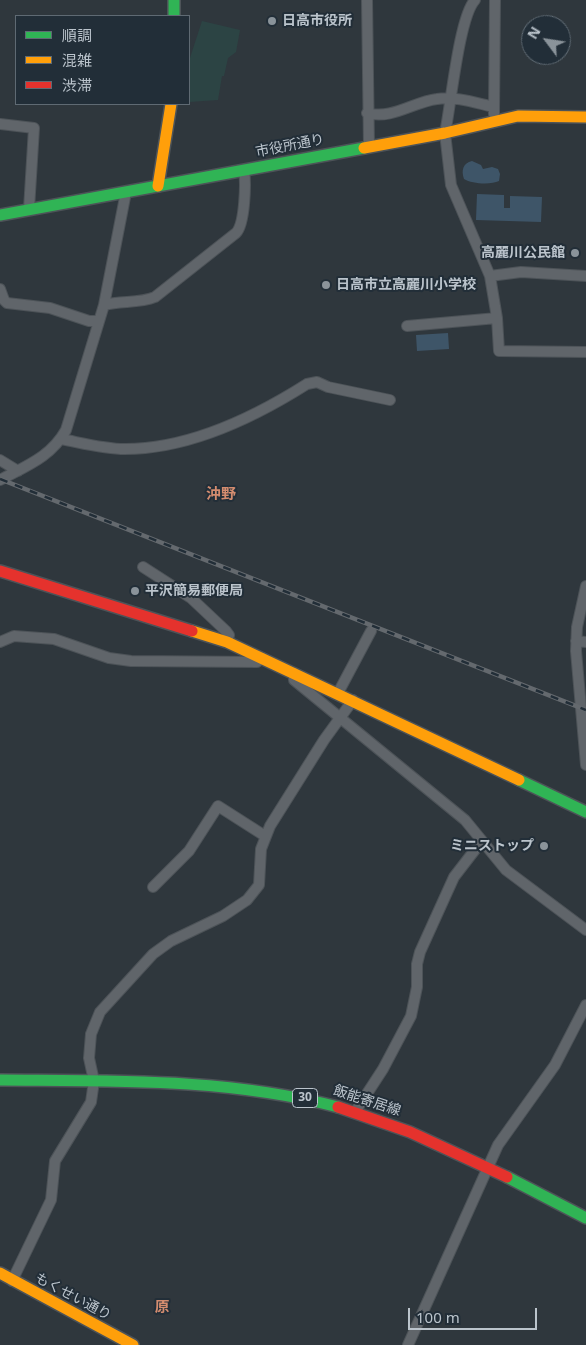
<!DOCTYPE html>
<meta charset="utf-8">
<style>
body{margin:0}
#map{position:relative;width:586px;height:1345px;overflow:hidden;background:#2f373d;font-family:"Noto Sans","Noto Sans JP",sans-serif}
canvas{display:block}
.legend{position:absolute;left:15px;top:15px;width:175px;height:90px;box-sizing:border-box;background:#222e38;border:1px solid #5f6a73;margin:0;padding:6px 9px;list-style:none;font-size:15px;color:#bbc4cc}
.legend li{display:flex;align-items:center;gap:10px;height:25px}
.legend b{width:25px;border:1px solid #5f6a73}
.north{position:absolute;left:521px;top:15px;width:50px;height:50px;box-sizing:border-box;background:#222e38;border:1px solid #5f6a73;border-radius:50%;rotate:301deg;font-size:14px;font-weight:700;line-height:20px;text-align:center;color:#bbc4cc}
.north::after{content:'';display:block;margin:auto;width:18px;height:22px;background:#8a939a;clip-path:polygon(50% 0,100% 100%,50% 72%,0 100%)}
.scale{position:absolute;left:408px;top:1308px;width:129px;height:22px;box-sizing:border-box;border:2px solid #bbc4cc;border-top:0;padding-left:6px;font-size:15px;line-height:18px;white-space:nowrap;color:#bbc4cc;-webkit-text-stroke:4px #222e38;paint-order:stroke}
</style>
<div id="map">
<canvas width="586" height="1345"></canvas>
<ul class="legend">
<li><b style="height:6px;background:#30b455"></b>順調</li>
<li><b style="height:6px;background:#ff9f0a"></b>混雑</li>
<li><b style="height:6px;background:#e5322d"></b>渋滞</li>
</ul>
<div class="north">N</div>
<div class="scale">100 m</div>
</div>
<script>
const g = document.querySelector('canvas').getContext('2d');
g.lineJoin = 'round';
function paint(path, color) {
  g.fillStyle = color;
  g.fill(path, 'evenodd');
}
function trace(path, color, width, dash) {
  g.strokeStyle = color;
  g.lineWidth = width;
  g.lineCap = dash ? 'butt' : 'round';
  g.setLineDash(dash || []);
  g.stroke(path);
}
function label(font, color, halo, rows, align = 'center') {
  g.font = font + ' "Noto Sans","Noto Sans JP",sans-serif';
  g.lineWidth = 4;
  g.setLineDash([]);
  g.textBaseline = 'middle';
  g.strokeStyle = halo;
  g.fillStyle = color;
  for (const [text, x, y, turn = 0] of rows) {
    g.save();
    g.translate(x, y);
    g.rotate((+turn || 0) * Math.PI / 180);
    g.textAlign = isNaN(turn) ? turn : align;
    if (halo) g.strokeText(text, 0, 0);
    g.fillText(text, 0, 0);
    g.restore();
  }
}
const green = new Path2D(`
 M202,21L240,30L236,52L228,58L224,76H222L218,100L189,102V61Z`);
const water = new Path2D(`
 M472,161L481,165L483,169L492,167L498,169L500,174L499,181C491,185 472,184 464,179C461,170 463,163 472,161Z
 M477,194L504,195V208H510V196L542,197L541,222L476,220Z
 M448,333L449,349L417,351L416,335Z`);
const street = new Path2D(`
 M367,0L369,147
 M475,0C459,17 451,105 445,133L451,185L490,276L497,318L499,351L586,352
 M367,113C392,120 413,102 437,99C456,96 476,103 494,107
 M494,114L495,0
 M0,124L34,128L29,209
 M490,276L521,272L586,276
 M0,289L4,300L7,303L50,308L89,321H99
 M104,305C121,300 138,304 155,297L236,233C245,224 246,183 244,170
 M407,326L497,318
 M61,439C82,443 104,449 125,449C189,449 255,417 307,384L317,382L328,387L390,400
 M0,460L18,471
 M0,480C26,466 51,457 66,430L104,305L126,192
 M143,567L191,598L226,631L229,635L227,642
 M586,586L577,627L576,651L586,765
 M576,641L586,642
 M0,642L14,636L54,639L109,658L131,661L257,662L262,658
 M294,673V680L465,820L506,870L586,930
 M338,693L371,631
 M153,887L189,851L218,806L265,836
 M355,1112L383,1069L411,1016L417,987V964L420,952L454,877L481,842
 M12,1281L51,1200L55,1161L91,1102L94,1081L89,1058L91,1034L100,1012L153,954L171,941L223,916L247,900L259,885L261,849L270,826L324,740L353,700
 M408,1345L498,1145L555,1065L586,1005`);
const fast = new Path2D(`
 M174,0V16
 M0,215L364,148
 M519,780L586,812
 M0,1080C113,1081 227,1078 338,1107
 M507,1177L586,1218`);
const slow = new Path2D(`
 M364,148L445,133L518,116L586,117
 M158,186L171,104
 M192,631L227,642L519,780
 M0,1273L133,1345`);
const jam = new Path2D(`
 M0,571L192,631
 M338,1107L410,1132L507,1177`);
const rail = new Path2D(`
 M0,479L586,710`);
const markers = [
 [272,21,5,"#8a939a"],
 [575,253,5,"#8a939a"],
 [326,285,5,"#8a939a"],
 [135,591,5,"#8a939a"],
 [544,846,5,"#8a939a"]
];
const shields = [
 [305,1098,25]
];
const shieldNames = [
 ["30",305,1098]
];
const poiNames = [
 ["日高市役所",282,21],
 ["高麗川公民館",565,253,"right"],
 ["日高市立高麗川小学校",336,285],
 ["平沢簡易郵便局",145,591],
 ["ミニストップ",534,846,"right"]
];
const streetNames = [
 ["市役所通り",290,146,-11],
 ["飯能寄居線",367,1101,18],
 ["もくせい通り",73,1297,28]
];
const neighbourhoodNames = [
 ["沖野",221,495],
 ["原",162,1308]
];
paint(green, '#2c4444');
paint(water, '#3e5568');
trace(street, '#4d5358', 12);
trace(fast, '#4d5358', 14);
trace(slow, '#4d5358', 14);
trace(jam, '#4d5358', 14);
trace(street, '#60656a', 10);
trace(fast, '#30b455', 11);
trace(slow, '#ff9f0a', 11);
trace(jam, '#e5322d', 11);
trace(rail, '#64696e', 4.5);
trace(rail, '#222e38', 2.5, [8]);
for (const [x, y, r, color] of markers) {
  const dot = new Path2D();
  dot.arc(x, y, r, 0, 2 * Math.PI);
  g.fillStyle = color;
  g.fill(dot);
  trace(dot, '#222e38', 2);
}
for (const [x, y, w] of shields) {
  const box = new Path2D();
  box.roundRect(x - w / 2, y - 9.5, w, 19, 4);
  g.fillStyle = '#222e38';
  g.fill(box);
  trace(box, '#bbc4cc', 1);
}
label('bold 12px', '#bbc4cc', null, shieldNames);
label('bold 14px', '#bbc4cc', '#222e38', poiNames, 'left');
label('14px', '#bbc4cc', '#222e38', streetNames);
label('bold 15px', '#d38c6f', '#222e38', neighbourhoodNames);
</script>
